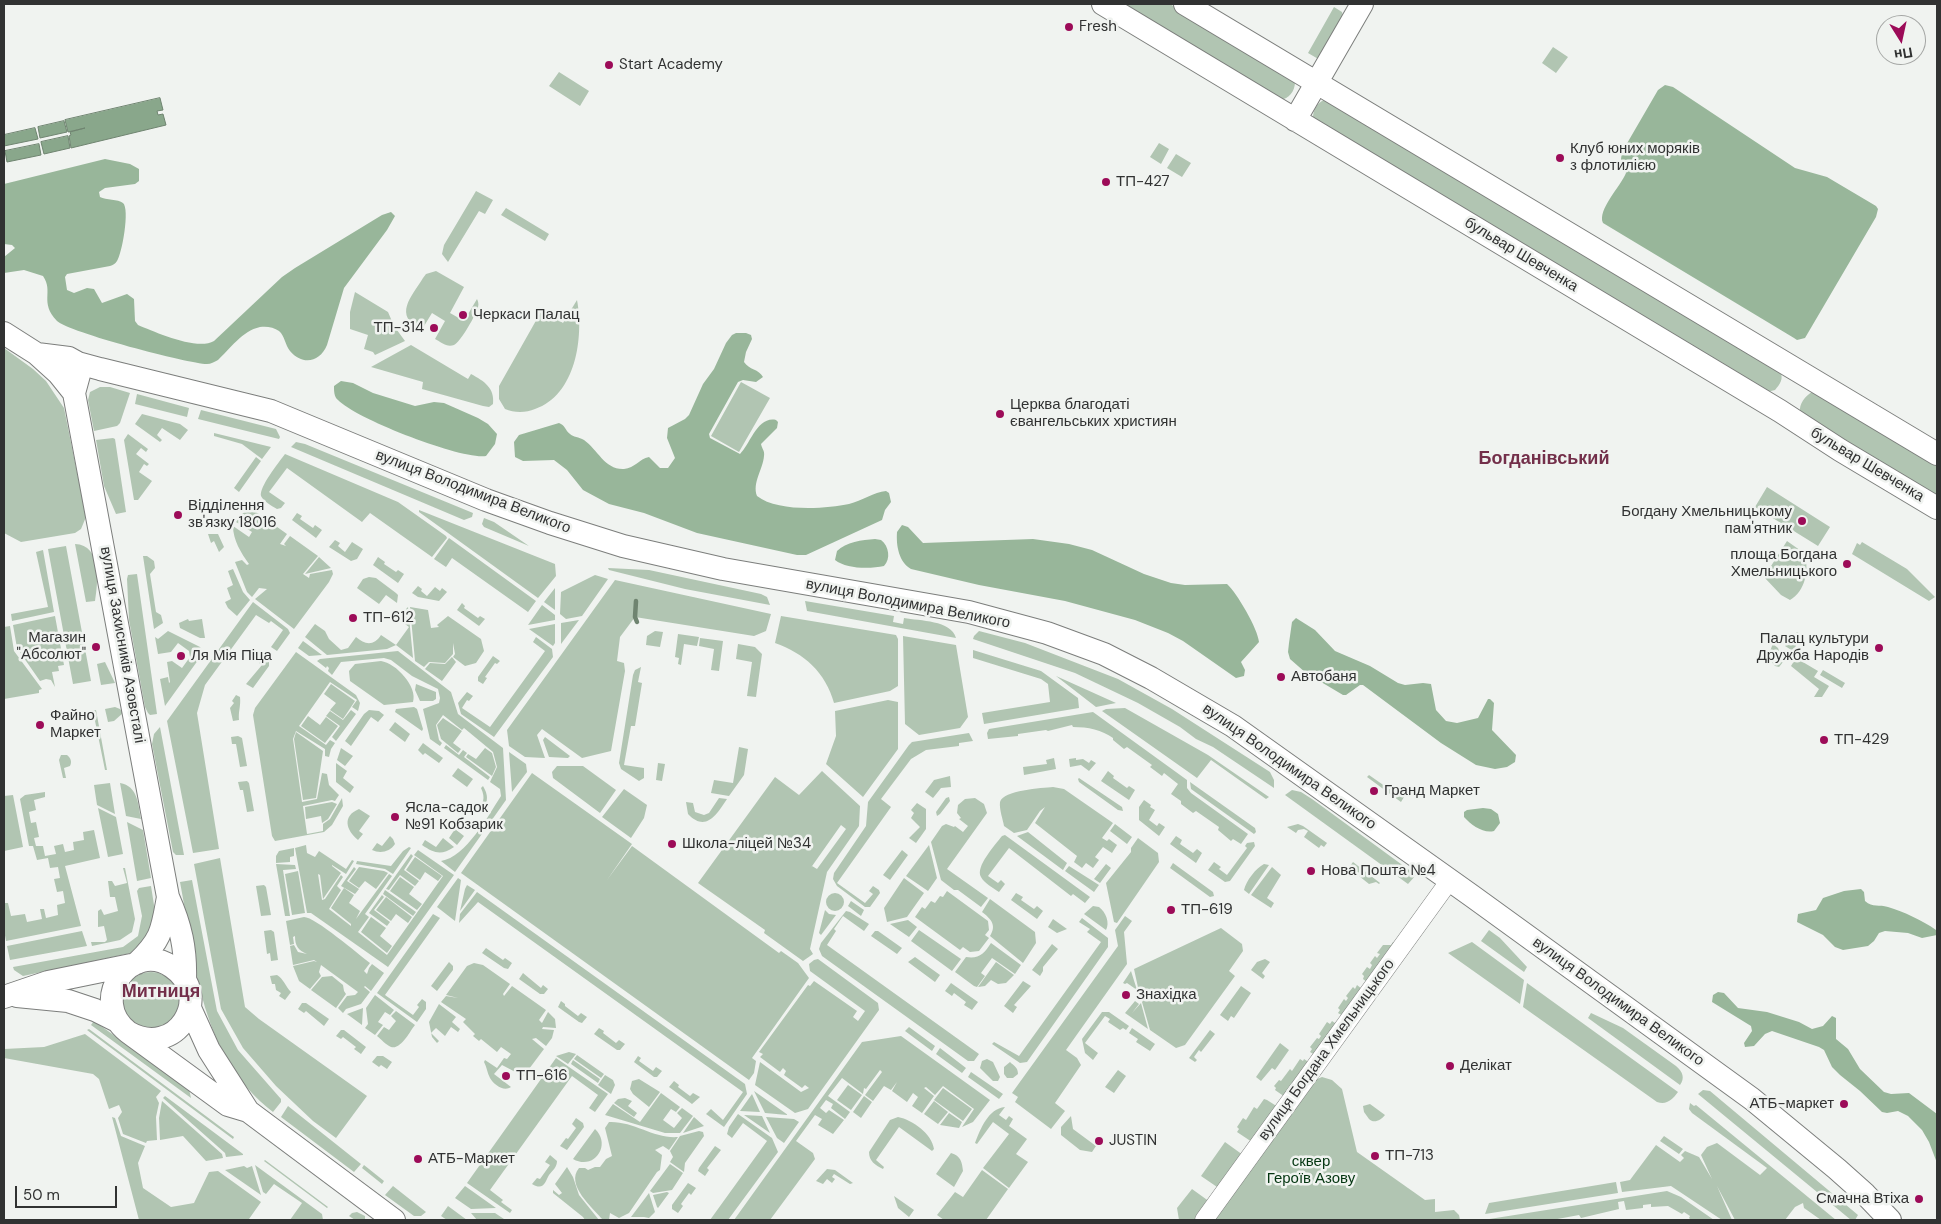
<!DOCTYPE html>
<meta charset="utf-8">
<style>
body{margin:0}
#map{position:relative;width:1941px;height:1224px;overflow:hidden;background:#f0f3f0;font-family:"DM Sans",sans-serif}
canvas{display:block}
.frame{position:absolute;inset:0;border:5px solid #313232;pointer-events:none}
.north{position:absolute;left:1876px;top:15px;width:50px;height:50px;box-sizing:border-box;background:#f0f3f0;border:1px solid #a4a6a4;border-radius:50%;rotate:170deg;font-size:14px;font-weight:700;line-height:20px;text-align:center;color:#313232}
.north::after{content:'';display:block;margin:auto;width:18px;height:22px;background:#9c0b58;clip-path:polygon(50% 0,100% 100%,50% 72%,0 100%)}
.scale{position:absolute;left:15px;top:1186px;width:102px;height:22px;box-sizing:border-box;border:2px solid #313232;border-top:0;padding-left:6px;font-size:15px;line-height:18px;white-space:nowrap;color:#313232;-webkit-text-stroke:4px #f0f3f0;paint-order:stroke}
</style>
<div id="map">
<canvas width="1941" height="1224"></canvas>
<div class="frame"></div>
<div class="north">Пн</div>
<div class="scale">50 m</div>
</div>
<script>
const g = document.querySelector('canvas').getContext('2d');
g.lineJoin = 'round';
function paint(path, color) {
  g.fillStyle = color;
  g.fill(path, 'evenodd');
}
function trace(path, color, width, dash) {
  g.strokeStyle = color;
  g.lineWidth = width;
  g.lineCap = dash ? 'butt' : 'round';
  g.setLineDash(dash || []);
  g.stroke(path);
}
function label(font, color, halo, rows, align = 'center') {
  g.font = font + ' "DM Sans",sans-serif';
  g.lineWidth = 5;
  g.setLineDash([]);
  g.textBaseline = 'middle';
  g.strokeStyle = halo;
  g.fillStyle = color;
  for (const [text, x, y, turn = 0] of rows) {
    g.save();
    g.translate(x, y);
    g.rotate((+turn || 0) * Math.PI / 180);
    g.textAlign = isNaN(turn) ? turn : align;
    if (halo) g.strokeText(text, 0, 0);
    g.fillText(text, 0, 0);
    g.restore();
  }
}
const green = new Path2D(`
 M1119,4H1170L1290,76L1295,82C1295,91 1289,99 1280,100Z
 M1334,7L1342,12L1343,16L1320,60L1308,53Z
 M1553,47L1568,57L1556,73L1542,63Z
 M559,72L589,91L580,106L549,86Z
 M1324,100L1780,371C1784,379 1780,384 1775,390L1767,392L1313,118C1313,110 1317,103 1324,100Z
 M1159,143L1169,149L1161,164L1150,157Z
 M1176,154L1191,163L1182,177L1167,168Z
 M476,191L493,200L485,214L479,211L448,262L442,254L444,245Z
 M506,208L549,234L545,241L501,215Z
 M436,271L464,287L450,313L464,321L477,299C478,301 479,304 478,307C477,313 460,343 454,345C447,348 441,342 435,339L445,321L432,313L421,331C393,314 411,298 423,278L426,274Z
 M355,292L388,312L394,326L405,341L375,355L373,352L364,349L368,335L350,329V312Z
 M577,300C584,337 576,395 535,409C526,413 514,413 505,409L499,399V386L542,310L563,323Z
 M411,345L468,379L471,374C484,381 495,388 493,404L489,407L483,406L422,389L423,382L371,367Z
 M4,348L33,369L46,381L64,408L86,517L81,529L75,533L21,542L4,533Z
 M741,382L770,398L739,452L711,436Z
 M100,387H110L130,393L120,423L117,426L94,431L88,400L90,392Z
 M1812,392H1816L1937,464V498L1800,412C1799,404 1805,396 1812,392Z
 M137,394L189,408L187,417L135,404Z
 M201,410L276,429L280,437L279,439L198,419Z
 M142,414L180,424L188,430L180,440L162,428L157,435L162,440L160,442L135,424Z
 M214,433L271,447L262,459L242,444L214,436Z
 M128,434L148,449L146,452L141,448L136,454L149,464L147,466L144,464L139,472L152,481L138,500H134L124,440Z
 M113,438L115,439L126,512L116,514L104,486L96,440Z
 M296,442L305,444L473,513L472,517L464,520L291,447Z
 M285,454L398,502L446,536L447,538L432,557L370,513L362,522L287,468L269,492L285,503L281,508L277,509C272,506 263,501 261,496C259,487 279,462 285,454Z
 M256,457L261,461L239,492L234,488Z
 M1767,487L1830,527L1818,546L1755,507Z
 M419,510L555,564L556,576L538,598L419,512Z
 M253,511L256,512L287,534L280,544L286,546L284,544L290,536L318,556L303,574L309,578L310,574L332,570L333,574L329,582L294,629L255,599L267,589L259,588L252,597L247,592L235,562L242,560L247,565L249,564C241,553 233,540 233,526L249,537L252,532L236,522L243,513Z
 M297,513L302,516L300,519L313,528L315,525L322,530L316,538L292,520Z
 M484,518L494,522L529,546L484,527L482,524Z
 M208,534H218L224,547L219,552L214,541L211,543Z
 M449,538L536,601L528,612L452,558L446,567L434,559Z
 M335,540L340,543L338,546L345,552L352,542L363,549L357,559L351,561L329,547Z
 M1787,541L1804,553C1810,569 1805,592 1790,600L1781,595L1764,577Z
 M1862,542L1907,569L1935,597L1929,601L1852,554L1857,543L1860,545Z
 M75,544C102,545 98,583 95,601L86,602Z
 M66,546L91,681L73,684L48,549Z
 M43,550L54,612L12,621L11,614L48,607L36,552Z
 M143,556H147L154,561L155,568L150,574L156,612L161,615L163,623L154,629Z
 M319,557L331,568L305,574Z
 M378,557L385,562L384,564L396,572L398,570L404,574L398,583L373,565Z
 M608,568L649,570L761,594L767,597L770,605L685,589L609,570Z
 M233,569L243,592L250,600L237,616L228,608L225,602L231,599L227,588L233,585L228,571Z
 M137,574L157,714L150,715L148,713L145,707L129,620L127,579L128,575Z
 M595,575L608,579L582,616L566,619L560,614L561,592Z
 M369,577L376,578L396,593L398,595L397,603L386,595L379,604L357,588L363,579Z
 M615,580L771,614L766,631L754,636L635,617L620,637L617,661L624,663L625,671L611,751L582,758L542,729L537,735L545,758L525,757L509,746L507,730Z
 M418,586L422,589L421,591L427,596L435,587L440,591L442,588L447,592L439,601L418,597L412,593Z
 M555,588V610L544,602Z
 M805,601L894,616L893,622L903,624L904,618C920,621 951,620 956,638L807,611Z
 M253,602L288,629L290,633L277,651L271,647L283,630L271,621L269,623L256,615L205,685L197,713L219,849L193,853L167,721Z
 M462,603L465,606L464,608L478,618L480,616L485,619L479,626L457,610Z
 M542,605L555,615V620L528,625Z
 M408,607L413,658L396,645L387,649L327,655L305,637L315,624L325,631L329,639L341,650L348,648L356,637C365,645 374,646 381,635L396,645L409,627L397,618Z
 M410,607L428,610L431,628L439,627L437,625L448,616L481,639L484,651L476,663L465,666L453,657L455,654L453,643V654L445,663L429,662L424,667L415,661Z
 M55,616L64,665L58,666L59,671L52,672L55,687L51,680L46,679L40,681L17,648L13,625Z
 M781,616L896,635L898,639V686L890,691L834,703C826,673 804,653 775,643Z
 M188,619L189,621L202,619L205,638H200L180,628L179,623Z
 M579,620L561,644V623Z
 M555,624V643L553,646L529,629Z
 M10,626L14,651L42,689L39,690V693L4,699V627Z
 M168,631L200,647L202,650L201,656L165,706L160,679L168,677L169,683L170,682L167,662L172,661L182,668L190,657L189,651L178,643L171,652L158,654L155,637L158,639Z
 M655,631L663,632L660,647L646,645L647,636Z
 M979,631L1025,643L1118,679L1172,709L1270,772L1274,780V788L1213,747L1196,739L1180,727L1138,703L1075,673L973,639L974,636Z
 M1797,632L1802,635L1793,651L1785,646Z
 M678,634L699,637L697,646L684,644L681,665L678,664L679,658L675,657Z
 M903,636L956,645L968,717L960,728L919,735L905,724Z
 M536,637L552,649L553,657L494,737L461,714L458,703L467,692L473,696L469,701L467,700L462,708L490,727L545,651L533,642Z
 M700,638L723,641L719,671L711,670L714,649L699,646Z
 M303,641L322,655L309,656L298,648Z
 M738,644L755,647L762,654L756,697L747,696L752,662L736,659Z
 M1773,644L1778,648L1783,662L1779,667L1775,666C1769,660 1769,651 1773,644Z
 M973,650L1041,671L1078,698L1079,708L984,724L982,713L1050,702L1048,684L1041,679L973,658Z
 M398,651L451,692L458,714L503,748L506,800L455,872L441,861C466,857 488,816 501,796L500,789L490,782L497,767L493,752L464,728L462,730L443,715L436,725L439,740L442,743L440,746L430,739L423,709L439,703L440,698L438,689L412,676L391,660L384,658L341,662L332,675L328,671L329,668L327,666L326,668L317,661L320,659Z
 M296,652L356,695L360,703L358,711L352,707L357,700L330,682L299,726L326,745L330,740L335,743L331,749L329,757L325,756V749L296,731L293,739L302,802L317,799L322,773L327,774L329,785L339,795L335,801L332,800L303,806L307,834L323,831V824L330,819L342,798L343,806L332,825L324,832L275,841L272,836L253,715L255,708Z
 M493,656L500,661L497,664L495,663L485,677L487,678L483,684L478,681V677Z
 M263,657L269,662V666L253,688L246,684L262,665L259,663Z
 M452,657L456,662L442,681L425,669L430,663L445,664Z
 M1796,658L1818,671L1814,677L1829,686L1822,697H1814L1819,689L1791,666Z
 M381,661C396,663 418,687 413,702L384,705L350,681L349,671L355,664Z
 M105,662L115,683L101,685L97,664Z
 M641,667L638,682L642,683L635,726H631L624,765L644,768V778L639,781L621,769L619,763L633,675L635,670Z
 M1823,670L1845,683L1842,688L1820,675Z
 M1056,676L1116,703L1096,707Z
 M331,684L355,701L343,719L330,710L336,703L324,694Z
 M416,684L436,692V699L433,701H420L415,690Z
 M236,695L240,697C241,706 238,712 239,720L233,721L230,708L234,703L232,701Z
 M888,700L898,702V749L863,797L826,764L836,736L835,711Z
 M115,707L120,709L123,713L114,721L108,722L105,709Z
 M414,707L417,709L423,729L422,731L395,712L396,709Z
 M1125,708L1208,755L1269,797L1266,799L1211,760L1197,778L1102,711L1106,709Z
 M96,710L107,770H105L93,711Z
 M351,710L356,714L336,741L332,737L340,726L326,716L330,711L343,720Z
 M369,710L379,711L384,715L378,722L371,717L351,746L345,741L364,714Z
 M1093,712L1187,780V788L1191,793L1248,834L1241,844L1233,839L1231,841L1218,830L1219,827L1196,811L1193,813L1181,804V801L1171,794L1178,784L1164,773L1162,776L1150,767L1152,765L1127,747L1124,749L1113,740V738C1102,730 1088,727 1073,727L1072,725L1048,731L1046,730L1018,734V736L988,739L987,733L989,729Z
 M308,716L320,725L326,717L338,726L325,743L301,726Z
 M443,718L462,731L453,743L461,749L458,753L441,739L437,725Z
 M395,722L410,734L405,742L389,730Z
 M160,727L184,855H176L173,852L152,744L154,734Z
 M296,732L323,751L316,798L303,800L294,739Z
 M969,733L973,741L959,743V746L926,750L911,759L881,799L891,807L837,883L865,903L873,894L869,891L873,886L879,890L880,893L870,907H865L837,886L833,879L834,873L866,826L868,802L909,745L912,742Z
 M238,736L242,738L247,766L240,767L236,744H232L231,737Z
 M545,737L570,756L568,758L549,757L543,740Z
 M423,743L443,758L439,763L425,753L423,755L418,750Z
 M446,745L459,755L463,750L467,753L464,757L490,777L488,780L444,748Z
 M739,747L748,749L744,775L729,796L711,793L714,780L733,783Z
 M341,748L353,756L345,766L337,760Z
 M485,748L492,753L496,767L492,776L466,757L468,754L476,759Z
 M509,752L526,764L527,772L512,792Z
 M61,755H67C71,758 72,762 70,766L64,768L66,778H63L59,760Z
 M1054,758L1056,769L1024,775L1023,767L1047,764L1046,760Z
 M1076,758V760L1083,759L1089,763L1091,760L1096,763L1089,771L1081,765L1070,767L1069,759Z
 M336,763L347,771L343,778L354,787L350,793L336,782Z
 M658,763L665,764L662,781L656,780Z
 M557,766H583L616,790L600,813L553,778L552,772Z
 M458,768L473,779L467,787L452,776Z
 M822,771L860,806L859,826L827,872L810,949L813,954L803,961L764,933L765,930L698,883L775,777L799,795ZM841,825L846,829L817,869L812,866L810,869Z
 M1108,771L1114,776L1113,778L1127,788L1129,786L1135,790L1129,800L1101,781Z
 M532,773L632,844L607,880L632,846L779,953L781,951L798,963L809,978L752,1058L756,1061L754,1073L749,1080L461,873Z
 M1369,775L1389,789H1394L1404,797L1401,802L1367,777Z
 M950,776L951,787L941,788L933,798L925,792L934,780Z
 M1079,778L1122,807L1123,811L1118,810L1079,782L1078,779Z
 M247,781L249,783L254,811L247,812L243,790H240L238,782Z
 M1190,782L1255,828L1256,832L1254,834L1191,789Z
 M110,783L115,814L97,805L94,785Z
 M120,783C138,786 138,804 141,819L126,816Z
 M483,786C490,798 487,803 480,814L477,812C483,803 486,799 481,788Z
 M1053,787L1064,789L1113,823L1102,838L1107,841L1109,839L1117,845L1112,853L1103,847L1095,857L1099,860L1093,868L1086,863L1082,868L1074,862L1077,856L1035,823L1045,807L1040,811L1027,830L1014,833L1004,826C1003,820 999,809 1000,802C1003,790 1042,788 1053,787Z
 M624,789L647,805L644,818L631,838L602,817Z
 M1292,790L1301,792L1312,799L1416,875L1408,884L1285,795Z
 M45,792V797L34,800L36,810L29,812L31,823L36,822L39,837L34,838L36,846H43L45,856L56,854L54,846L63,844L65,852L74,850L73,842L84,840L83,832L94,830L100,858L65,866L81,926L6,941L4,930V903H8L11,916L25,914L27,922L42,919L40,909H44L46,918L58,915L57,905L65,903L63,891L57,892L54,879L60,878L58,867L50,868L48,858L37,860L33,846H29L20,799L25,795Z
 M13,795L23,847L4,851V796Z
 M949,797L950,801L940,814L937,816L936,812L946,798Z
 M719,798L727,799C717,814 706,833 688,814L686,802L693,803L695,812L704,815L709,813Z
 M975,798L984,804L987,813L947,869L988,898L981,907L958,890H954L941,880L931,842L942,826L946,824L954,827L955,826L963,832L968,826L959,819L961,818L957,813L958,805L965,799Z
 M1144,800L1151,805L1150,807L1155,810L1149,820L1157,826L1159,823L1165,827L1159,836L1139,820V807Z
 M332,802L337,804L328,819L322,823L321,816L306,819L305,807Z
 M917,803L926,809V829L916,843L909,838L920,827L911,818L914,813L911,810Z
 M98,808L116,817L123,854L108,857Z
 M359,809L370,816L359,831L363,834L358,840C346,830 342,816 359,809Z
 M127,822L143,830L151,878L137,881Z
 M1115,824L1132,837L1127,844L1110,831Z
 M1298,824L1303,826L1327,843L1324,847L1321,845L1319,848L1304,837L1308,831L1304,829L1298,830L1296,833L1287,827Z
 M455,829L464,836L457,845L449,838Z
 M1028,832L1067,863L1063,870L1017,836Z
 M1005,835L1090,897L1085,903L1073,894L1071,896L1009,848L988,876L998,883L1001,880L1005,884L999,892C993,888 984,883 981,877C975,867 995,845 1002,836Z
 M390,836L393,839L395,844C390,852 380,854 372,850L377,843L382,846Z
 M1176,836L1182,840L1180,844L1193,853L1197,849L1202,853L1196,863L1170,844Z
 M443,838L454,847C441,856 434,853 422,845L425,840L436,847Z
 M1138,838L1158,853L1159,862L1117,923L1114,922L1106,883L1131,852V848Z
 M1254,842L1255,846L1230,881L1225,882L1208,870L1214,862L1221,867L1219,869L1227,875L1247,848L1245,846L1247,843Z
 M306,845L307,853L315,857L319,851L346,869L352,860L354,861L346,874L332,865V866L341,873L323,899L320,875L318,874L322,900L325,899L341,875L343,877L337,886L341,890L329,909L351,926V924L331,908L344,888L354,895L349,903L360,911L356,919L389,874L392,876L365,914L369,917L358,932L387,955L443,876L414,855L418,850L454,875L388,967L311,913H307L295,848Z
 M929,845L937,878L928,891L906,876Z
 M409,847L411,848L393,874L385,869L356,864L357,861L391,866L403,851Z
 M294,848V856L290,857V862L276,863V856L279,851Z
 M902,850L908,855L890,880L883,875Z
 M411,854L413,856L404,870L419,881L415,886L400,875L389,890L386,889Z
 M415,857L442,876L438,881L425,872L420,880L406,870Z
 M220,858L245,1007L259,1019L367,1096L336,1138L313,1121L276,1086L243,1048L221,1009L194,864Z
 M1353,862L1380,883L1379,884L1376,882L1369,884L1359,876L1360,874L1358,872L1356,874L1348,869Z
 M1173,863L1213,892L1214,896L1210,897L1170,868Z
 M276,864L295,865L296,869L283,870L290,916H285Z
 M1106,864L1111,868L1100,883L1094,879Z
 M1264,864L1269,865L1249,894L1244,890C1246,881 1256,868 1264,864Z
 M1069,866L1099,885L1094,892L1065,871Z
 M354,867L356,869L347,881L359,889L355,894L341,886Z
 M359,867L384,871L388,873L376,889L365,881L359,888L349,881Z
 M1272,867L1281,875L1267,898L1274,903L1271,908L1251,895Z
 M123,868H125L135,919L132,932L120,940L92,946L91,942H105L107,940L104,926L98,927V911L101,909L104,915L118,911L115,897H110L108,881H112L115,886L127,883Z
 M298,871L305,913L292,915L285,874Z
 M400,877L414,887L409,894L422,904L417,910L390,891Z
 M458,878L461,880L455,921L437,907Z
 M904,878L924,893L907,917L887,922L884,908Z
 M192,880L217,1011L238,1050L281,1099V1102L273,1112C200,1055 196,966 180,882Z
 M264,885L266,887L271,915L261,916L256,886Z
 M467,885L475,890L460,911L465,889Z
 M151,886L154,905V917L146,938L131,953L23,976L14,970L13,967L123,947L138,936L142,916L137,891L139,888Z
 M385,890L416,912L413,916L383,894Z
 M947,891L988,921L989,930L985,935L989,938L979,951L970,952L963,947L960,950L915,917L922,907L925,909L931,901L935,903L940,896L943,897Z
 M477,892L745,1084L747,1094L724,1127L706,1114L711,1109L723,1120L743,1092L478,902L459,923L460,914Z
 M1016,893L1023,897L1021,900L1034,909L1037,906L1043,911L1037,919L1011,900Z
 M826 902a9 9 0 1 1 18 0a9 9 0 1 1-18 0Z
 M382,895L384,897L374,910L390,922L387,926L369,913Z
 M386,897L412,917L408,923L396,914L391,921L376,910Z
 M990,899L1035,932L1036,943L1023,963L990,936C997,925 991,919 982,912Z
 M851,901L864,910L861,916L848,906Z
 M1093,906L1099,907C1106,912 1110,923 1106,930L1084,914Z
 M825,910L829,914L836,915L821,935L819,933Z
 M846,911L850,912L869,924L864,931L843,916L834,929L836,931L827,945L979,1054L974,1061H968L822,956L819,949L821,943Z
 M433,914L440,918L385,995L413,1015L419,1007L417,1005L422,999L426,1002V1009L417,1022L377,993Z
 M1125,916L1132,921L1124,932L1127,964L1066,1050L1077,1058L1081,1065L1055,1103L1065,1111L1051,1129L1015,1102L1018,1097L1012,1093L1118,946L1115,930Z
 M304,917C315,917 358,954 370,963L364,971L367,974L369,968L372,964L384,973L371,991L365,986L364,987L370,992L361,1004L346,1009L343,1013L338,1008L347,996L355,995L358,992L321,965L319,972L321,976L310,989L299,981L293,966L314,961L317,962L314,960L293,965L290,946L294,945L298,952L307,954C298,950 295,946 295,936L293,937L294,944L290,945L286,921Z
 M371,917L386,928L380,936L392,946L387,953L361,932Z
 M1082,918L1108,938V947L1027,1062L1020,1063L992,1044L994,1042L1019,1056L1101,942L1087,932L1090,929L1079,922Z
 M1053,919L1067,929L1057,933L1048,927Z
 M908,920L917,927L909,937L890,924Z
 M1221,928L1242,944L1243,951L1229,971L1235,976L1185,1045L1176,1048L1150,1030L1142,1002L1147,995L1141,991L1139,992L1134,969Z
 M271,930L274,932L278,960L271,961L270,953L267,954L264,931Z
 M919,930L961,959L952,971L911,941Z
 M1489,930L1500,938L1527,967L1524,972L1481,941Z
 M82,931L87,946L10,960L7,946Z
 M875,931H878L902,948L897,954L871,936Z
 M1393,942L1395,943L1367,982L1363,979L1364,976L1362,974L1367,967L1370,969L1372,965L1370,963L1375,956L1377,958L1380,954L1377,953L1383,945H1391Z
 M1472,942L1524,980L1520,1004L1448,953Z
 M991,943L1021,965L1015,974L992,958L981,973L985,976L977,987L974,986L955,972L966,957C979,959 984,954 991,943Z
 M1052,944L1058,949L1043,967V971L1040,976L1032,970Z
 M486,948L503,960L505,958L512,963L508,969L504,968L482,953Z
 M915,957L940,975L935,982L908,962Z
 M818,959L878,1003L879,1010L808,1109L795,1113L755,1085L760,1062L801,1092L809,1088L805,1085L802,1088L784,1075L786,1071L783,1068L780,1072L760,1057L763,1054L759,1052L808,985L810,986L814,981L857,1011L853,1017L858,1021L865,1011L810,971L809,964L814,960Z
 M1265,959L1270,962L1262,973L1265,976L1263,979L1251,970L1257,962Z
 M449,962L453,966V970L437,991L431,986Z
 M996,962L1014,975L1006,983L998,984L991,980L985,986L978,987Z
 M474,963L483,965L510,984L503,994L504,996L512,986L546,1010L539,1020L542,1023L548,1012L555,1019L556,1028L543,1027L542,1029L554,1030L552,1038L546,1046L536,1038L532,1039L544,1049L529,1069L531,1070L527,1074L523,1076L502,1065L494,1074L511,1087C504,1092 494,1085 490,1078C487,1073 487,1067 484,1062L485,1060L497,1068L504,1058L507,1059L511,1054L501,1047L497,1052L481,1039L479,1041L473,1036L475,1034L463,1022L466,1019L441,1002L446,996L458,998L446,995L467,966Z
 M1131,971L1137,990L1127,983L1125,984L1123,983Z
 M123 1000a28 28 0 1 1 56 0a28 28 0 1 1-56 0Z
 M523,973L541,988L543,985L548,989L544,994H540L519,979Z
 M277,975C283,978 286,987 291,992L285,1000L279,996L281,993L276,990L275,984H272L270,976Z
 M332,976L343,985L344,991L346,994L336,1008L311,990L322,977Z
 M1023,981L1031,986L1014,1005L1017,1007L1013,1013L1004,1006Z
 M951,983L978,1002L972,1010L964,1005L966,1002L954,993L952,996L945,991Z
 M1527,983L1678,1092C1672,1100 1667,1105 1657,1102L1523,1007Z
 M1357,985L1362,989L1343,1016L1338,1013L1340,1010L1338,1008L1344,999L1346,1001L1348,998L1346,996L1353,987L1355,989Z
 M1241,986L1251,993L1234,1018L1231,1016L1228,1021L1220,1015Z
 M375,995L394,1010L390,1015L385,1012L378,1022L383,1025L375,1035L365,1028L368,1024L366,1008Z
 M561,1001L565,1004V1006L578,1016L581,1013L587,1017L582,1023L579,1022L558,1007Z
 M1135,1001L1139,1004L1132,1013L1141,1003L1148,1029L1125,1013Z
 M302,1003H306L329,1019L324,1026L306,1011L304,1013L298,1009Z
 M439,1004L456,1017L452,1022L460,1029L458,1032L451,1027L445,1036L436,1028L431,1033L439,1041L437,1043L432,1037L429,1022Z
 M363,1008L362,1025L347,1014Z
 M396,1011L415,1025C410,1031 401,1050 391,1047C386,1045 381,1039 377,1036L384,1027L389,1030L396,1021L391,1016Z
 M1102,1012H1109L1129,1026L1126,1030L1123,1028L1120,1030L1108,1022L1110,1019L1105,1016L1085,1043L1098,1053L1093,1060L1085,1053L1082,1039Z
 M1591,1013L1623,1028L1676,1066C1683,1072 1685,1078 1680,1085L1588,1018Z
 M94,1021L189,1089L191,1098L91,1025Z
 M1332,1021L1338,1025L1315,1055L1310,1052L1312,1049L1310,1047L1317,1038L1319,1039L1321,1036L1319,1034L1327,1022L1330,1024Z
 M909,1027L935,1046L932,1051L905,1031Z
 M599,1028L604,1031L603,1033L616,1043L619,1040L625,1044L620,1050H617L594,1034Z
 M1132,1028L1155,1044L1150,1051L1136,1042L1138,1039L1129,1033Z
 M89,1029L234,1137L233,1139L87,1030Z
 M341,1030H344L366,1047L361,1054L354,1049L356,1047L343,1037L341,1039L336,1036Z
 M1210,1030L1215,1034L1201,1052L1199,1050L1194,1057L1197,1060L1195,1062L1189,1058Z
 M85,1034L161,1091L156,1097L159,1103L156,1117L157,1140L147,1141L146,1143L123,1134L118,1118L122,1112L119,1105L109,1109L99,1079L93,1074L4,1058V1049L44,1047Z
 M901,1036L990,1100L973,1122L962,1127L974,1109L943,1086L935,1095L926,1087L924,1088L934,1096L922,1113L912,1106L918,1097L913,1093L907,1102L892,1091L897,1082L891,1090L884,1086L873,1101L865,1095L882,1072L880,1070L866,1089L864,1088L863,1094L842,1078L828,1096L850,1112L845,1119L831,1108L833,1104L826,1100L820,1108L826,1113L829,1110L844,1120L833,1134L818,1125L822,1119L815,1115L796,1141L813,1153L815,1159L770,1220H734L862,1042Z
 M1280,1043L1289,1050L1275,1070L1272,1068L1261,1081L1256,1077Z
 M940,1048L966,1068L962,1073L936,1054Z
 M569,1052L576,1054L568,1064L556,1056Z
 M577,1055L604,1074L601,1078L574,1059Z
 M377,1056H383L392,1062L387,1069L381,1065L379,1067L372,1062Z
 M638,1056L641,1058L639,1061L653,1071L656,1067L662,1071L657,1077H654L634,1062Z
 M556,1058L608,1094L595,1112L589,1108L598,1095L572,1076L490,1190L503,1200L501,1202L512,1210L510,1213L467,1183Z
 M987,1059L993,1062L1000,1077L998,1081H993L980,1068L982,1061Z
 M1300,1059L1303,1061L1304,1059L1310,1063L1285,1097L1275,1090L1276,1088L1274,1086L1279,1080L1281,1081L1290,1069L1292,1071Z
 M573,1060L600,1079L598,1083L571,1064Z
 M1010,1062C1014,1066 1018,1067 1018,1074L1013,1078H1007L1004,1074V1067Z
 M1118,1070L1126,1076L1114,1093L1105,1087Z
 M971,1072L1003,1094L999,1099L968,1077Z
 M605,1075L613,1080L615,1085L611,1094L598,1085Z
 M1322,1077L1332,1080L1342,1089L1357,1152L1425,1200L1435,1199V1212L1454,1210L1459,1215L1460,1220H1214L1317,1079Z
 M639,1079L660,1092L649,1107L633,1094L630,1089L632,1081Z
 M674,1081L679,1085L678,1087L690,1096L693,1093L700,1097L692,1104L669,1087Z
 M848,1085L862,1095L851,1110L837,1100Z
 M943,1088L972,1109L963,1121L934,1100Z
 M1703,1090L1710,1091L1858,1215L1855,1220H1851L1698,1094Z
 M754,1091L788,1115L765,1113Z
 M661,1093L680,1107L676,1112L671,1109L663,1120L674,1128L682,1118L677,1113L682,1108L693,1116L680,1133H665L605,1115L613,1104L640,1122Z
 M752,1094L760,1112L740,1111Z
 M165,1096L243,1154V1155L226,1157L225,1153L163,1098Z
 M864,1096L872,1102L861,1118L853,1112Z
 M625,1098L632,1101L628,1106L637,1113L634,1117L614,1103L618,1099Z
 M1264,1099L1267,1100L1278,1107L1252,1142L1237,1132L1239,1129L1237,1127L1243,1118L1246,1120L1254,1107L1257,1109Z
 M162,1101L222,1154L223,1158L206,1161L183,1136L160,1140L159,1118Z
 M934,1101L948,1112L938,1124L924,1114Z
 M1690,1103L1694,1106L1696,1105L1836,1220H1821L1804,1208L1803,1203L1795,1207L1785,1220H1735L1717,1186L1732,1220H1722L1671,1186L1622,1192L1620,1182L1630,1180L1656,1145L1680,1162L1684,1158L1681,1155L1685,1151L1699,1157L1712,1179L1701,1155L1707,1147L1717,1143L1760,1175L1767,1168L1692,1113L1689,1109Z
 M1370,1104L1385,1115C1381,1120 1374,1124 1369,1119L1364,1112L1363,1106Z
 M288,1106L361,1164L354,1172L281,1117Z
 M1005,1107L999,1115L1006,1120L1009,1116L1013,1119L1009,1126L1027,1139L1016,1154L1028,1162L1009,1188L983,1168L1009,1134L993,1122L977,1144L975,1143C981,1128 988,1109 1005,1107Z
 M949,1113L962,1122L959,1128L940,1125Z
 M738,1114L772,1138L778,1152L728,1220H710L767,1141L743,1123L732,1138L727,1134L729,1127Z
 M744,1115L762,1116L770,1133Z
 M1071,1116L1073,1129L1096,1146L1092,1152L1080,1150L1061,1135V1127Z
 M112,1117L115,1118L121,1136L145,1146L138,1163L143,1188L171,1207L194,1203L209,1172L218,1171L261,1202L249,1219L251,1220H139Z
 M694,1117L704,1126L683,1133Z
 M766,1117L794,1119L799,1122L784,1143L777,1138Z
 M898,1117C913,1120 932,1134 934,1149L932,1151L899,1127L876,1160L884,1167L883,1169C875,1165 869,1161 869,1152L890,1120Z
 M576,1118L583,1123L584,1127L567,1150L560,1146L566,1138L568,1139L576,1128L572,1124Z
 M609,1122C634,1121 654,1139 678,1137L669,1150L663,1146L655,1150L662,1155L660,1170L657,1172L629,1213L619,1218L610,1213L609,1220H603C593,1208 565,1185 579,1168H585L588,1170L595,1167H600L606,1159L612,1156L605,1128Z
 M595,1129C612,1145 594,1171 573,1159Z
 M699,1131L703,1132L704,1136L685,1163L684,1172L670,1162L673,1157L670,1151L680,1136Z
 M1664,1136L1683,1149L1679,1154L1660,1141Z
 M1225,1142L1243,1155L1220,1189L1201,1176Z
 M715,1146L721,1150L707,1168L709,1170L705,1176L698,1171L699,1168Z
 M951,1153C961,1156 962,1162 963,1171L954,1187L936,1174Z
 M550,1155L557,1161C557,1167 553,1170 549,1175C545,1182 544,1191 532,1184L537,1178L540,1179L550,1165L545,1162Z
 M265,1160L328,1207L327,1208L264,1161Z
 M670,1164L683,1173L672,1190L653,1193L650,1191Z
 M255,1165L322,1214L323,1220H290L302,1203L274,1184L266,1194L263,1192Z
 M364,1165L384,1181L382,1184L362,1168Z
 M244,1166L247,1168L252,1166L261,1195L225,1170Z
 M567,1167L573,1177L579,1195L599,1220H585L583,1217L553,1193V1190L559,1195L562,1193L555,1184Z
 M827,1169L835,1170L853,1183L850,1184L834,1174L832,1177L835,1179L832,1183L827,1179L823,1184L816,1181Z
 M982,1170L1008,1189L986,1220H944L937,1215L955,1192L963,1197Z
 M1616,1182L1618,1193L1485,1214L1489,1203Z
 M688,1183L696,1188L691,1195L689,1193L681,1204L683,1206L678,1213L672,1209V1205Z
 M393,1186L426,1212L421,1216H414L385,1195Z
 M465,1186L496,1208L471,1209L455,1198Z
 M1192,1189L1210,1202L1197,1220H1179L1177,1208Z
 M1667,1191L1681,1197L1714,1220H1691L1689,1218L1690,1216L1684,1212L1682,1214L1668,1206L1651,1207V1204L1643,1205V1208L1626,1210L1624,1201L1618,1202L1619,1209L1581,1218L1579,1215L1552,1220H1483Z
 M667,1192L669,1193L658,1208L657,1207L653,1195Z
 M649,1193L655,1212L649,1218L644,1217H631Z
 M894,1196L914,1210L909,1217L898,1208Z
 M448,1206L467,1220H447L441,1216Z
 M357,1212L365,1216V1220H355L349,1216L352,1213Z
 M471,1213H495L504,1219L477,1220Z`);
const forest = new Path2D(`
 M1665,85L1673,87L1795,168L1827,177L1876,206L1878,209L1876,217L1805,338L1797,340L1794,338L1603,223C1597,210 1621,186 1626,173L1621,159L1622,152L1658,90Z
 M105,159L130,164L139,169V181L135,184L105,188L99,192L100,197C106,200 118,199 123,203C130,209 122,254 117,261C115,264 113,265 110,266L67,274L65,277L67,290L74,293L87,288L94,289L102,303L127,294L134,299L135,321L138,325C155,332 197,351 214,341L282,277L295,268L382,215L391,212L395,216L387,230L344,288L327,345C320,362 303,366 290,351C285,345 285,336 279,331C274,327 266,326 260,327C242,331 230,349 218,360C214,362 211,364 207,364C189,364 68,332 57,321C39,302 54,292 43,276L24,270L4,273V257L15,248L12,245L4,244V184Z
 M736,333H746L751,335L752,339L746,352L744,362C749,370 759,369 763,377L756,382L743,380L738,382L709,434L710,438L740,454C750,445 757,416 776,420L778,422L777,428L761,444C762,449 765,451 764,456C763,469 752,483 757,496C777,512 825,509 849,504C862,501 874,492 886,491L889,493L891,502L885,510L882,520L806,555H797L697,533L644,513L609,504L583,490L567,470L554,460L523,461L515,457L514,442L519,435L559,423C565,425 565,430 570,434C573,437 579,437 584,440C598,450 605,470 624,469C635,468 639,459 649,457L660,468H668L675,458L667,438L668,428L685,419L689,415L703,384L714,369L726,343L732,335Z
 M341,381L353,383L373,393L415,406L434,402L444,403L478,418L488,424L497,434L495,444L486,456C462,460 356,419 338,400C334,397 334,391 334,386Z
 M902,525L908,527L923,543L1033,539L1069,544L1092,550L1144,574L1171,583L1185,585L1227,584C1237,593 1258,629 1259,642L1241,662L1245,670L1244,676L1236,678L1183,641L1168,633L1135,620L1065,601L979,585L911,569C899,562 896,546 897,532Z
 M875,539L881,540C889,546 891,559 884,566C870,569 846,569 835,560L837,551C846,542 862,540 875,539Z
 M1296,618L1315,630L1335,651L1370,666L1398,683L1405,685L1423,683L1431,684L1436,710L1446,721L1457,723L1478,718L1488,699H1490L1494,703L1492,730L1516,755L1515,762L1507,767L1495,769L1476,765L1441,743L1363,685H1360L1346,695H1343L1306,673L1290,659L1288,652L1289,643L1292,622Z
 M1483,808L1491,809L1498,814L1500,823L1494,831C1484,834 1471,825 1464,817V812L1467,810Z
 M1861,889L1864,892L1865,901C1873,908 1879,904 1888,907C1904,912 1922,920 1936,930L1937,935L1922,938L1908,933L1885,931L1879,933L1874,941L1868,946L1843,950L1835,947L1823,935L1797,922L1798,914L1816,910L1823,898L1844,891Z
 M1718,992L1724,993L1738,1008L1767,1012L1799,1022L1812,1029L1823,1026L1832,1016L1836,1018V1039L1848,1049L1860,1069L1884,1092L1891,1094L1909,1093L1937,1114V1163L1929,1142L1922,1130L1908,1116L1898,1111L1887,1113L1882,1112L1860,1091L1840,1075L1832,1067L1824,1050L1819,1047L1772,1031L1765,1034L1754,1046L1745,1047L1744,1043L1752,1031L1751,1026L1712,1002L1713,995Z`);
const water = new Path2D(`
 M160,98L163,110L157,111L158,115L163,114L166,125L71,148L69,136L71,135L70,132L85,128L68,132L65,120Z
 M64,121L67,132L40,138L38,127Z
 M35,128L38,139L4,146V135Z
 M68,136L70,148L44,154L41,142Z
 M39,144L41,155L7,162L5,151Z`);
const stream = new Path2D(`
 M636,601L635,617L637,622`);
const minor = new Path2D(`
 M1204,1220L1450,880`);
const major = new Path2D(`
 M1103,4L1780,411L1840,450L1937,508
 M1185,4L1937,454
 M1295,120L1362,4
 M4,333L37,354L58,373L74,393
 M37,354L69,358L78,363L100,369L271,411L486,500L550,523L623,546L723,569L969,612L1047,633L1104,654L1151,678L1233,726L1472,896L1752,1099L1837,1169L1865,1194L1890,1220
 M78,363L80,371L74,393L168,897C181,926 186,949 185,980
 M137,963C162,939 162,930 168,897
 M17,996L68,1001L95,1010L117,1021
 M4,997L48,982L131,965
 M190,1008L209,1050L248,1111
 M128,1032C176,1060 215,996 172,967C132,939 87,1000 128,1032L228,1105L248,1111L394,1220`);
const markers = [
 [1069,27,5,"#9c0b58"],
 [609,65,5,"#9c0b58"],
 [1560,158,5,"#9c0b58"],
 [1106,182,5,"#9c0b58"],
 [463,315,5,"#9c0b58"],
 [434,328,5,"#9c0b58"],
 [1000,414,5,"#9c0b58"],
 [178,515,5,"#9c0b58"],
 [1802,521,5,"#9c0b58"],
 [1847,564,5,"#9c0b58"],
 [353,618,5,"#9c0b58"],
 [96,647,5,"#9c0b58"],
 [1879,648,5,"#9c0b58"],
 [181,656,5,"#9c0b58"],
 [1281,677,5,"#9c0b58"],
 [40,725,5,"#9c0b58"],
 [1824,740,5,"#9c0b58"],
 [1374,791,5,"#9c0b58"],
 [395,817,5,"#9c0b58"],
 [672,844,5,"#9c0b58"],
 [1311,871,5,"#9c0b58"],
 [1171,910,5,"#9c0b58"],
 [1126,995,5,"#9c0b58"],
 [1450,1066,5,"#9c0b58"],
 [506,1076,5,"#9c0b58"],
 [1844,1104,5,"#9c0b58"],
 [1099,1141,5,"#9c0b58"],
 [1375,1156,5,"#9c0b58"],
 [418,1159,5,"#9c0b58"],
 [1919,1199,5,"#9c0b58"]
];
const poiNames = [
 ["Fresh",1079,27],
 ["Start Academy",619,65],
 ["Клуб юних моряків",1570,149],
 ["з флотилією",1570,166],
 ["ТП-427",1116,182],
 ["Черкаси Палац",473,315],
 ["ТП-314",424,328,"right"],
 ["Церква благодаті",1010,405],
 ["євангельських християн",1010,422],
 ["Вiддiлення",188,506],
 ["зв'язку 18016",188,523],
 ["Богдану Хмельницькому",1792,512,"right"],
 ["пам'ятник",1792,529,"right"],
 ["площа Богдана",1837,555,"right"],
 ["Хмельницького",1837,572,"right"],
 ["ТП-612",363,618],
 ["Магазин",86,638,"right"],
 ["\"Абсолют\"",86,655,"right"],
 ["Палац культури",1869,639,"right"],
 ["Дружба Народів",1869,656,"right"],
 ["Ля Мія Піца",191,656],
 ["Автобаня",1291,677],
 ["Файно",50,716],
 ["Маркет",50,733],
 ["ТП-429",1834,740],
 ["Гранд Маркет",1384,791],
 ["Ясла-садок",405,808],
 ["№91 Кобзарик",405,825],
 ["Школа-ліцей №34",682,844],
 ["Нова Пошта №4",1321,871],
 ["ТП-619",1181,910],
 ["Знахідка",1136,995],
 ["Делікат",1460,1066],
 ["ТП-616",516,1076],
 ["АТБ-маркет",1834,1104,"right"],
 ["JUSTIN",1109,1141],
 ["ТП-713",1385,1156],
 ["АТБ-Маркет",428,1159],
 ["Смачна Втіха",1909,1199,"right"]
];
const streetNames = [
 ["бульвар Шевченка",1521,255,31],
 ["бульвар Шевченка",1867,465,31],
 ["вулиця Володимира Великого",473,492,21],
 ["вулиця Володимира Великого",908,604,11],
 ["вулиця Захисників Азовсталі",122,645,80],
 ["вулиця Володимира Великого",1289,767,35],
 ["вулиця Володимира Великого",1618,1002,36],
 ["вулиця Богдана Хмельницького",1327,1050,-54]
];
const parkNames = [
 ["сквер",1311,1162],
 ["Героїв Азову",1311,1179]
];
const quarterNames = [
 ["Богданівський",1544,459],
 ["Митниця",161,992]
];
paint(green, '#b1c5b2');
paint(forest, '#98b69a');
paint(water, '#89a78b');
trace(water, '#6f8470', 1);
trace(stream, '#6f8470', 4.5);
trace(minor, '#7c7e7c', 19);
trace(major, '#7c7e7c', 24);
trace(minor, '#fff', 18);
trace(major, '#fff', 22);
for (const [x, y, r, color] of markers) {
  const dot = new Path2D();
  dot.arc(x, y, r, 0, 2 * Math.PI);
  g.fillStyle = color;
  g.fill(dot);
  trace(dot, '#f0f3f0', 2);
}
label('15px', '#313232', '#f0f3f0', poiNames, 'left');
label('15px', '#313232', '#f0f3f0', streetNames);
label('15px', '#043611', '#f0f3f0', parkNames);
label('bold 18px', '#732f4a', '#f0f3f0', quarterNames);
</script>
